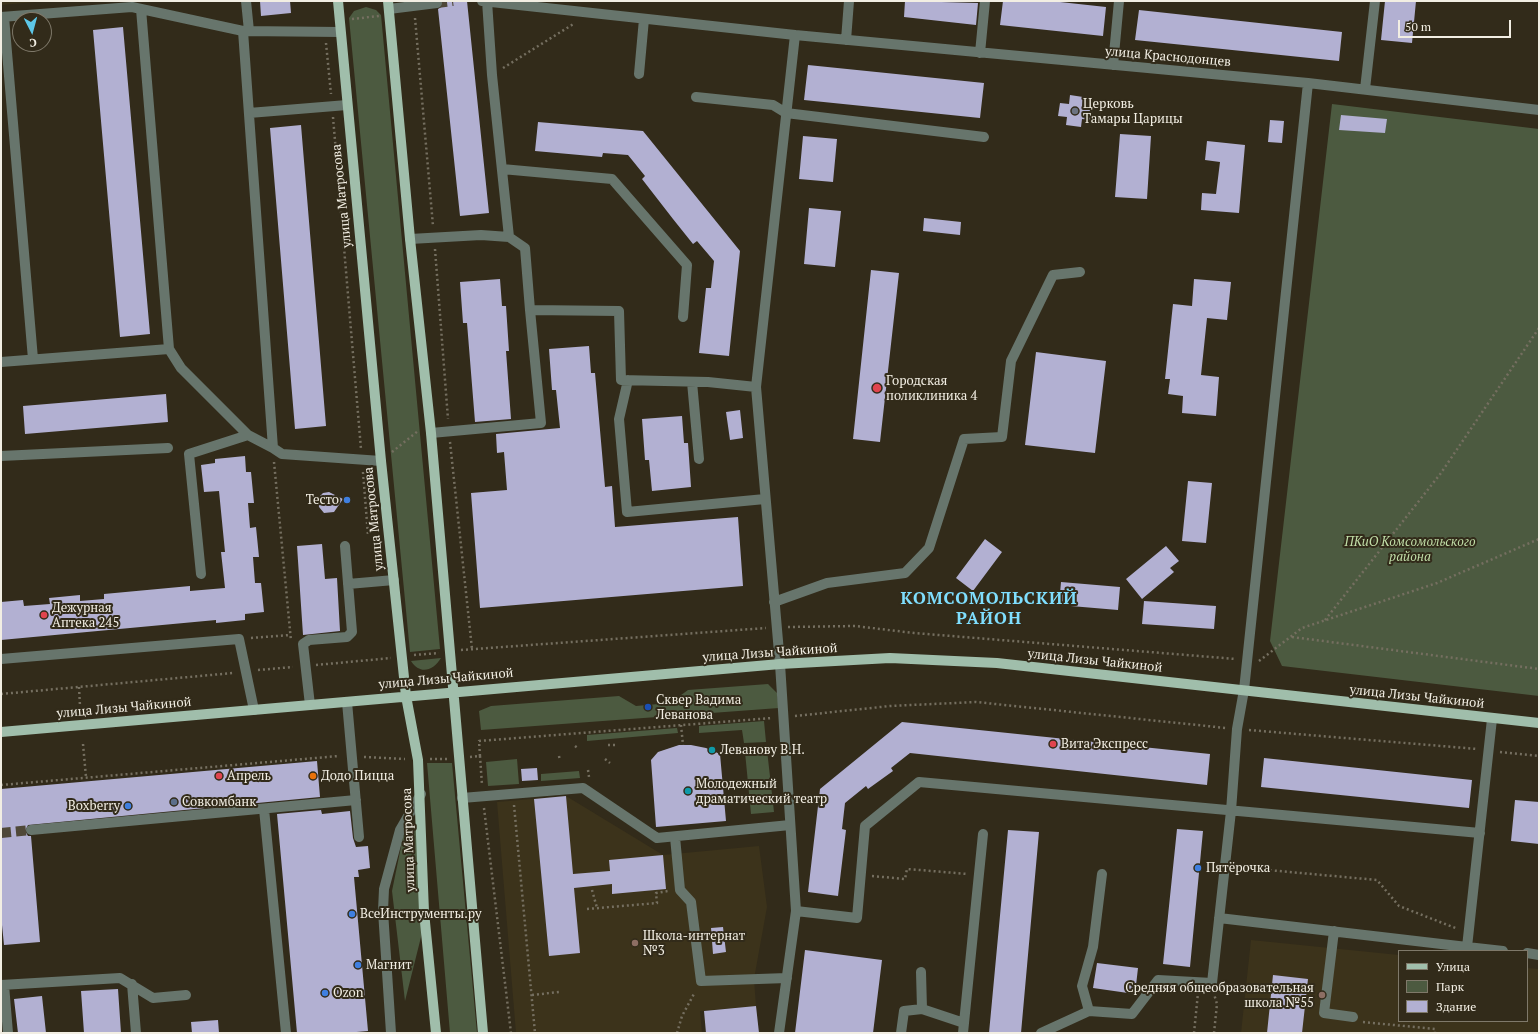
<!DOCTYPE html>
<meta charset="utf-8">
<style>
body{margin:0}
#map{position:relative;width:1540px;height:1034px;overflow:hidden;background:#322b1a;font-family:"PT Serif",serif}
canvas{display:block}
.frame{position:absolute;inset:0;border:2px solid #f2eee3;pointer-events:none}
.legend{position:absolute;left:1398px;top:950px;width:130px;height:72px;box-sizing:border-box;background:#322b1a;border:1px solid #7f796a;margin:0;padding:5px 7px;list-style:none;font-size:12px;color:#f2eee3}
.legend li{display:flex;align-items:center;gap:8px;height:20px}
.legend b{width:20px;border:1px solid #7f796a}
.north{position:absolute;left:12px;top:12px;width:40px;height:40px;box-sizing:border-box;background:#322b1a;border:1px solid #7f796a;border-radius:50%;rotate:174deg;font-size:11px;font-weight:700;line-height:16px;text-align:center;color:#f2eee3}
.north::after{content:'';display:block;margin:auto;width:14px;height:18px;background:#5dc7e8;clip-path:polygon(50% 0,100% 100%,50% 72%,0 100%)}
.scale{position:absolute;left:1398px;top:20px;width:113px;height:18px;box-sizing:border-box;border:2px solid #f2eee3;border-top:0;padding-left:5px;font-size:12px;line-height:14px;white-space:nowrap;color:#f2eee3;-webkit-text-stroke:3px #322b1a;paint-order:stroke}
</style>
<div id="map">
<canvas width="1540" height="1034"></canvas>
<div class="frame"></div>
<ul class="legend">
<li><b style="height:5px;background:#a0beab"></b>Улица</li>
<li><b style="height:11px;background:#4c5a40"></b>Парк</li>
<li><b style="height:11px;background:#b2b0d2"></b>Здание</li>
</ul>
<div class="north">С</div>
<div class="scale">50 m</div>
</div>
<script>
const g = document.querySelector('canvas').getContext('2d');
g.lineJoin = 'round';
function paint(path, color) {
  g.fillStyle = color;
  g.fill(path, 'evenodd');
}
function trace(path, color, width, dash) {
  g.strokeStyle = color;
  g.lineWidth = width;
  g.lineCap = dash ? 'butt' : 'round';
  g.setLineDash(dash || []);
  g.stroke(path);
}
function label(font, color, halo, rows, align = 'center') {
  g.font = font + ' "PT Serif",serif';
  g.lineWidth = 4;
  g.setLineDash([]);
  g.textBaseline = 'middle';
  g.strokeStyle = halo;
  g.fillStyle = color;
  for (const [text, x, y, turn = 0] of rows) {
    g.save();
    g.translate(x, y);
    g.rotate((+turn || 0) * Math.PI / 180);
    g.textAlign = isNaN(turn) ? turn : align;
    if (halo) g.strokeText(text, 0, 0);
    g.fillText(text, 0, 0);
    g.restore();
  }
}
const built = new Path2D(`
 M1,1H47L1,5Z
 M566,796L663,855L759,846L767,907L754,979L756,1006L700,1011L702,1033H516L497,802Z
 M1251,940L1399,955V1021H1527V968L1539,969V1033H1241Z`);
const green = new Path2D(`
 M366,7L376,10L381,15L440,649L410,652L349,18L354,11Z
 M1332,104L1539,129V696L1282,666L1270,641Z
 M441,658C433,671 420,675 411,661Z
 M768,684L777,693L779,708L481,730L479,711L491,706L619,696L636,706L670,703L688,690Z
 M764,721L766,742L744,743L742,730L699,733V726Z
 M677,728L678,733L587,741V735Z
 M767,750L774,812L751,814L745,752Z
 M517,759L519,784L488,786L486,762Z
 M427,763H452L477,1033H450Z
 M579,771L580,778L541,781V774Z
 M409,829L416,831L423,929L405,1001L392,891L403,837L406,830Z`);
const building = new Path2D(`
 M260,1H290L291,13L261,16Z
 M443,1H467L489,213L460,216L438,9L443,6Z
 M905,1L978,3L976,25L904,17Z
 M1003,1H1051L1106,7L1103,36L1000,25Z
 M1385,1H1416L1412,43L1381,40Z
 M1139,10L1342,32L1339,61L1135,40Z
 M123,27L150,334L120,337L93,30Z
 M808,65L984,83L980,118L804,100Z
 M1070,95L1083,97L1082,106L1093,107L1091,120L1082,119L1081,127L1066,125L1067,117L1058,116L1060,103L1069,104Z
 M1341,115L1387,119L1385,133L1339,130Z
 M1270,120L1284,121L1282,143L1268,142Z
 M538,122L643,131L740,251L729,356L699,353L706,288H711L714,261L697,241L693,244L673,219L642,179L645,176L628,155L603,153L602,157L535,151Z
 M301,125L326,426L295,429L270,128Z
 M1120,134L1151,136L1147,199L1115,197Z
 M803,136L837,139L833,182L799,179Z
 M1207,141L1245,145L1239,213L1201,210L1202,193L1216,194L1220,162L1205,160Z
 M809,208L841,211L835,267L804,264Z
 M924,218L961,222L960,235L923,231Z
 M871,270L899,273L880,442L853,439Z
 M500,279L502,306H506L509,351H506L511,419L475,422L467,323H463L460,282Z
 M1194,279L1231,282L1227,320L1207,318L1201,375L1219,377L1216,416L1182,413L1183,396L1168,394L1170,379H1165L1173,304L1192,306Z
 M589,346L591,373H595L605,487L612,486L615,527L738,517L743,586L480,608L471,493L507,490L504,452L497,453L496,434L560,428L556,390H552L549,349Z
 M1036,352L1106,361L1095,453L1025,445Z
 M166,394L168,422L25,434L23,406Z
 M740,410L743,438L730,440L726,412Z
 M682,416L684,443H688L691,487L652,491L649,460H645L642,419Z
 M245,456L246,472H251L254,503H248L250,528L256,527L259,557H253L255,583H261L264,612L245,614V620L216,623V620L1,640V602L23,600L24,606L50,604L49,598L80,595V601L104,599V594L190,586V591L225,588L221,552H225L219,491L204,492L201,465L215,463V459Z
 M1188,481L1212,483L1206,543L1182,541Z
 M329,492L343,499L334,512L324,513L319,507L318,498L323,493Z
 M985,539L1002,552L973,591L956,578Z
 M322,544L325,579L337,578L340,631L303,635L297,546Z
 M1166,546L1179,561L1170,568L1174,572L1142,599L1126,579Z
 M1061,582L1120,587L1118,610L1059,605Z
 M1144,601L1216,606L1214,629L1142,624Z
 M902,722L1210,754L1207,785L910,753L891,768L893,771L868,789L866,786L845,803L842,829L846,830L838,896L808,892L820,789Z
 M679,745H691L706,748L720,754L726,821L656,827L651,760L658,752Z
 M1264,758L1472,780L1469,808L1261,787Z
 M317,761L320,797L28,825L25,831L28,836H31L40,942L4,945L1,915V789Z
 M537,768L538,780L522,781L521,769Z
 M566,796L573,874L610,871L609,860L663,855L666,889L612,894V884L574,888L580,953L549,956L534,799Z
 M1515,800L1539,802V844L1511,841Z
 M321,810L322,814L350,811L353,838L356,847L368,846L370,868L358,870L359,877H354L368,1031L345,1033H297L277,814Z
 M1177,829L1203,831L1190,967L1163,964Z
 M1008,830L1039,832L1021,1033H989Z
 M723,927L726,952L713,954L711,928Z
 M805,950L882,960L873,1033H795Z
 M1097,963L1138,968L1135,994L1093,988Z
 M1273,975L1308,979L1302,1033H1267Z
 M118,989L121,1033H84L81,991Z
 M42,996L46,1033H18L14,999Z
 M756,1006L759,1033H706L704,1011Z
 M218,1020L219,1033H192L191,1022Z`);
const minorTunnel = new Path2D(`
 M437,3L453,1
 M1,833L31,830`);
const path = new Path2D(`
 M415,18L433,226
 M352,19L379,16
 M326,43L331,94
 M503,68L575,23
 M333,117L361,449
 M435,249L448,419
 M450,442L472,649
 M392,452L418,431
 M274,462L291,641
 M363,472L368,535
 M1325,620L1441,473L1539,328
 M788,627L855,626L914,633L1236,659
 M1292,637L1539,669
 M251,638L290,635
 M461,650L766,628
 M414,655L439,653
 M1259,661L1302,628L1437,583L1539,539
 M316,665L391,658
 M258,670L293,667
 M79,687L80,706
 M1,694L233,673
 M795,716L890,706L976,702L1226,728
 M681,725L683,745
 M1249,730L1477,749
 M83,744L86,777
 M608,745H616
 M575,746L579,749
 M1500,752L1539,756
 M480,756L479,741L772,718
 M559,756L560,761
 M364,757L405,759
 M470,757L480,756L482,785
 M430,759H447
 M605,759L610,763
 M588,770L589,777
 M1,785L339,756
 M514,805L535,1033
 M484,808L511,1033
 M1235,867L1377,880L1399,906L1458,929
 M872,876L905,879L907,869L968,874
 M592,890L597,908
 M587,909L657,903L656,893L668,891
 M532,995L559,992
 M1363,1022L1435,1029V1033
 M677,1033L682,1016L695,992
 M1194,1033L1198,993
 M1214,1033L1217,1004L1214,994`);
const minor = new Path2D(`
 M246,1L249,31
 M482,1L795,35L1308,83L1539,110
 M487,1L492,75L509,237
 M141,9L169,349L181,368L248,435L189,454L201,574
 M389,9L437,3
 M1,17L132,7L243,31L340,32
 M4,17L33,359
 M243,31L273,448L248,435
 M795,35L756,387L780,664L796,911L857,918L865,826L919,782L1480,833
 M846,40L849,1
 M980,53L985,1
 M1113,65L1119,1
 M639,74L644,19
 M1365,89L1375,1
 M696,97L773,105L786,113L984,137
 M249,113L347,105
 M502,169L612,179L687,265L683,317
 M410,239L481,235L509,237L525,248L530,310L619,311L621,380L708,382L756,387
 M1,362L169,349
 M628,380L619,419L627,512L765,499
 M692,382L699,459
 M431,433L541,423L530,310
 M273,448L282,454L381,461
 M1,456L168,448
 M348,584L394,580
 M774,602L827,583L905,573L929,548L964,439L1002,437L1011,361L1053,275L1080,272
 M1,659L239,639L254,710
 M347,702L359,837
 M310,705L303,644L309,640L347,637L352,632L345,546
 M462,798L583,788L657,838L790,825
 M264,809L286,1033
 M31,830L356,800
 M675,837L680,890L691,902L701,981L787,978
 M1219,918L1467,947L1492,719
 M1334,931L1324,1013L1353,1017
 M1467,947L1503,951
 M1527,953L1539,955
 M921,972L922,1009
 M132,984L136,1033
 M1,985L120,978L153,998L186,995
 M4,985L8,1033
 M1089,1011L1082,986L1093,947L1102,874
 M964,1023L983,834
 M391,1033L383,911L384,889L400,830L421,794
 M779,1033L796,911
 M901,1033L904,1011L922,1009L964,1023L963,1033
 M1041,1033L1089,1011L1132,1014L1158,980L1212,983L1231,811L1237,729L1244,690L1308,83`);
const major = new Path2D(`
 M338,1L381,461L406,696L418,760L424,912L436,1033
 M388,1L410,239L431,433L483,1033
 M1,732L780,664L890,658L997,663L1539,723`);
const markers = [
 [1075,111,4,"#6b7280"],
 [877,388,5,"#e0444e"],
 [347,500,4,"#3f7fe0"],
 [44,615,4,"#e0444e"],
 [648,707,4,"#1a4fb4"],
 [1053,744,4,"#e0444e"],
 [712,750,4,"#0f9aa8"],
 [219,776,4,"#e0444e"],
 [313,776,4,"#e8710a"],
 [688,791,4,"#0f9aa8"],
 [174,802,4,"#5c6f8a"],
 [128,806,4,"#3f7fe0"],
 [1198,868,4,"#3f7fe0"],
 [352,914,4,"#3f7fe0"],
 [635,943,4,"#8d6e63"],
 [358,965,4,"#3f7fe0"],
 [325,993,4,"#3f7fe0"],
 [1322,995,4,"#8d6e63"]
];
const streetNames = [
 ["улица Краснодонцев",1168,57,5],
 ["улица Матросова",342,196,-96],
 ["улица Матросова",374,519,-96],
 ["улица Лизы Чайкиной",770,653,-4],
 ["улица Лизы Чайкиной",1095,661,6],
 ["улица Лизы Чайкиной",446,679,-5],
 ["улица Лизы Чайкиной",1417,697,6],
 ["улица Лизы Чайкиной",124,708,-5],
 ["улица Матросова",409,840,-92]
];
const poiNames = [
 ["Церковь",1083,104],
 ["Тамары Царицы",1083,119],
 ["Городская",886,381],
 ["поликлиника 4",886,396],
 ["Тесто",339,500,"right"],
 ["Дежурная",52,608],
 ["Аптека 245",52,623],
 ["Сквер Вадима",656,700],
 ["Леванова",656,715],
 ["Вита Экспресс",1061,744],
 ["Леванову В.Н.",720,750],
 ["Апрель",227,776],
 ["Додо Пицца",321,776],
 ["Молодежный",696,784],
 ["драматический театр",696,799],
 ["Совкомбанк",182,802],
 ["Boxberry",120,806,"right"],
 ["Пятёрочка",1206,868],
 ["ВсеИнструменты.ру",360,914],
 ["Школа-интернат",643,936],
 ["№3",643,951],
 ["Магнит",366,965],
 ["Средняя общеобразовательная",1314,988,"right"],
 ["школа №55",1314,1003,"right"],
 ["Ozon",333,993]
];
const parkNames = [
 ["ПКиО Комсомольского",1410,542],
 ["района",1410,557]
];
const districtNames = [
 ["КОМСОМОЛЬСКИЙ",989,599],
 ["РАЙОН",989,619]
];
paint(built, '#3c331b');
paint(green, '#4c5a40');
paint(building, '#b2b0d2');
trace(minorTunnel, '#4f4838', 10, [10, 5]);
trace(path, '#756f60', 2.5, [2, 3]);
trace(minor, '#67756c', 10);
trace(major, '#a0beab', 10);
for (const [x, y, r, color] of markers) {
  const dot = new Path2D();
  dot.arc(x, y, r, 0, 2 * Math.PI);
  g.fillStyle = color;
  g.fill(dot);
  trace(dot, '#322b1a', 1.5);
}
label('13px', '#f2eee3', '#322b1a', streetNames);
label('13px', '#f2eee3', '#322b1a', poiNames, 'left');
label('italic 13px', '#c1dea8', '#322b1a', parkNames);
g.letterSpacing = '1px';
label('bold 17px', '#7fdefe', '#322b1a', districtNames);
g.letterSpacing = '0px';
</script>
